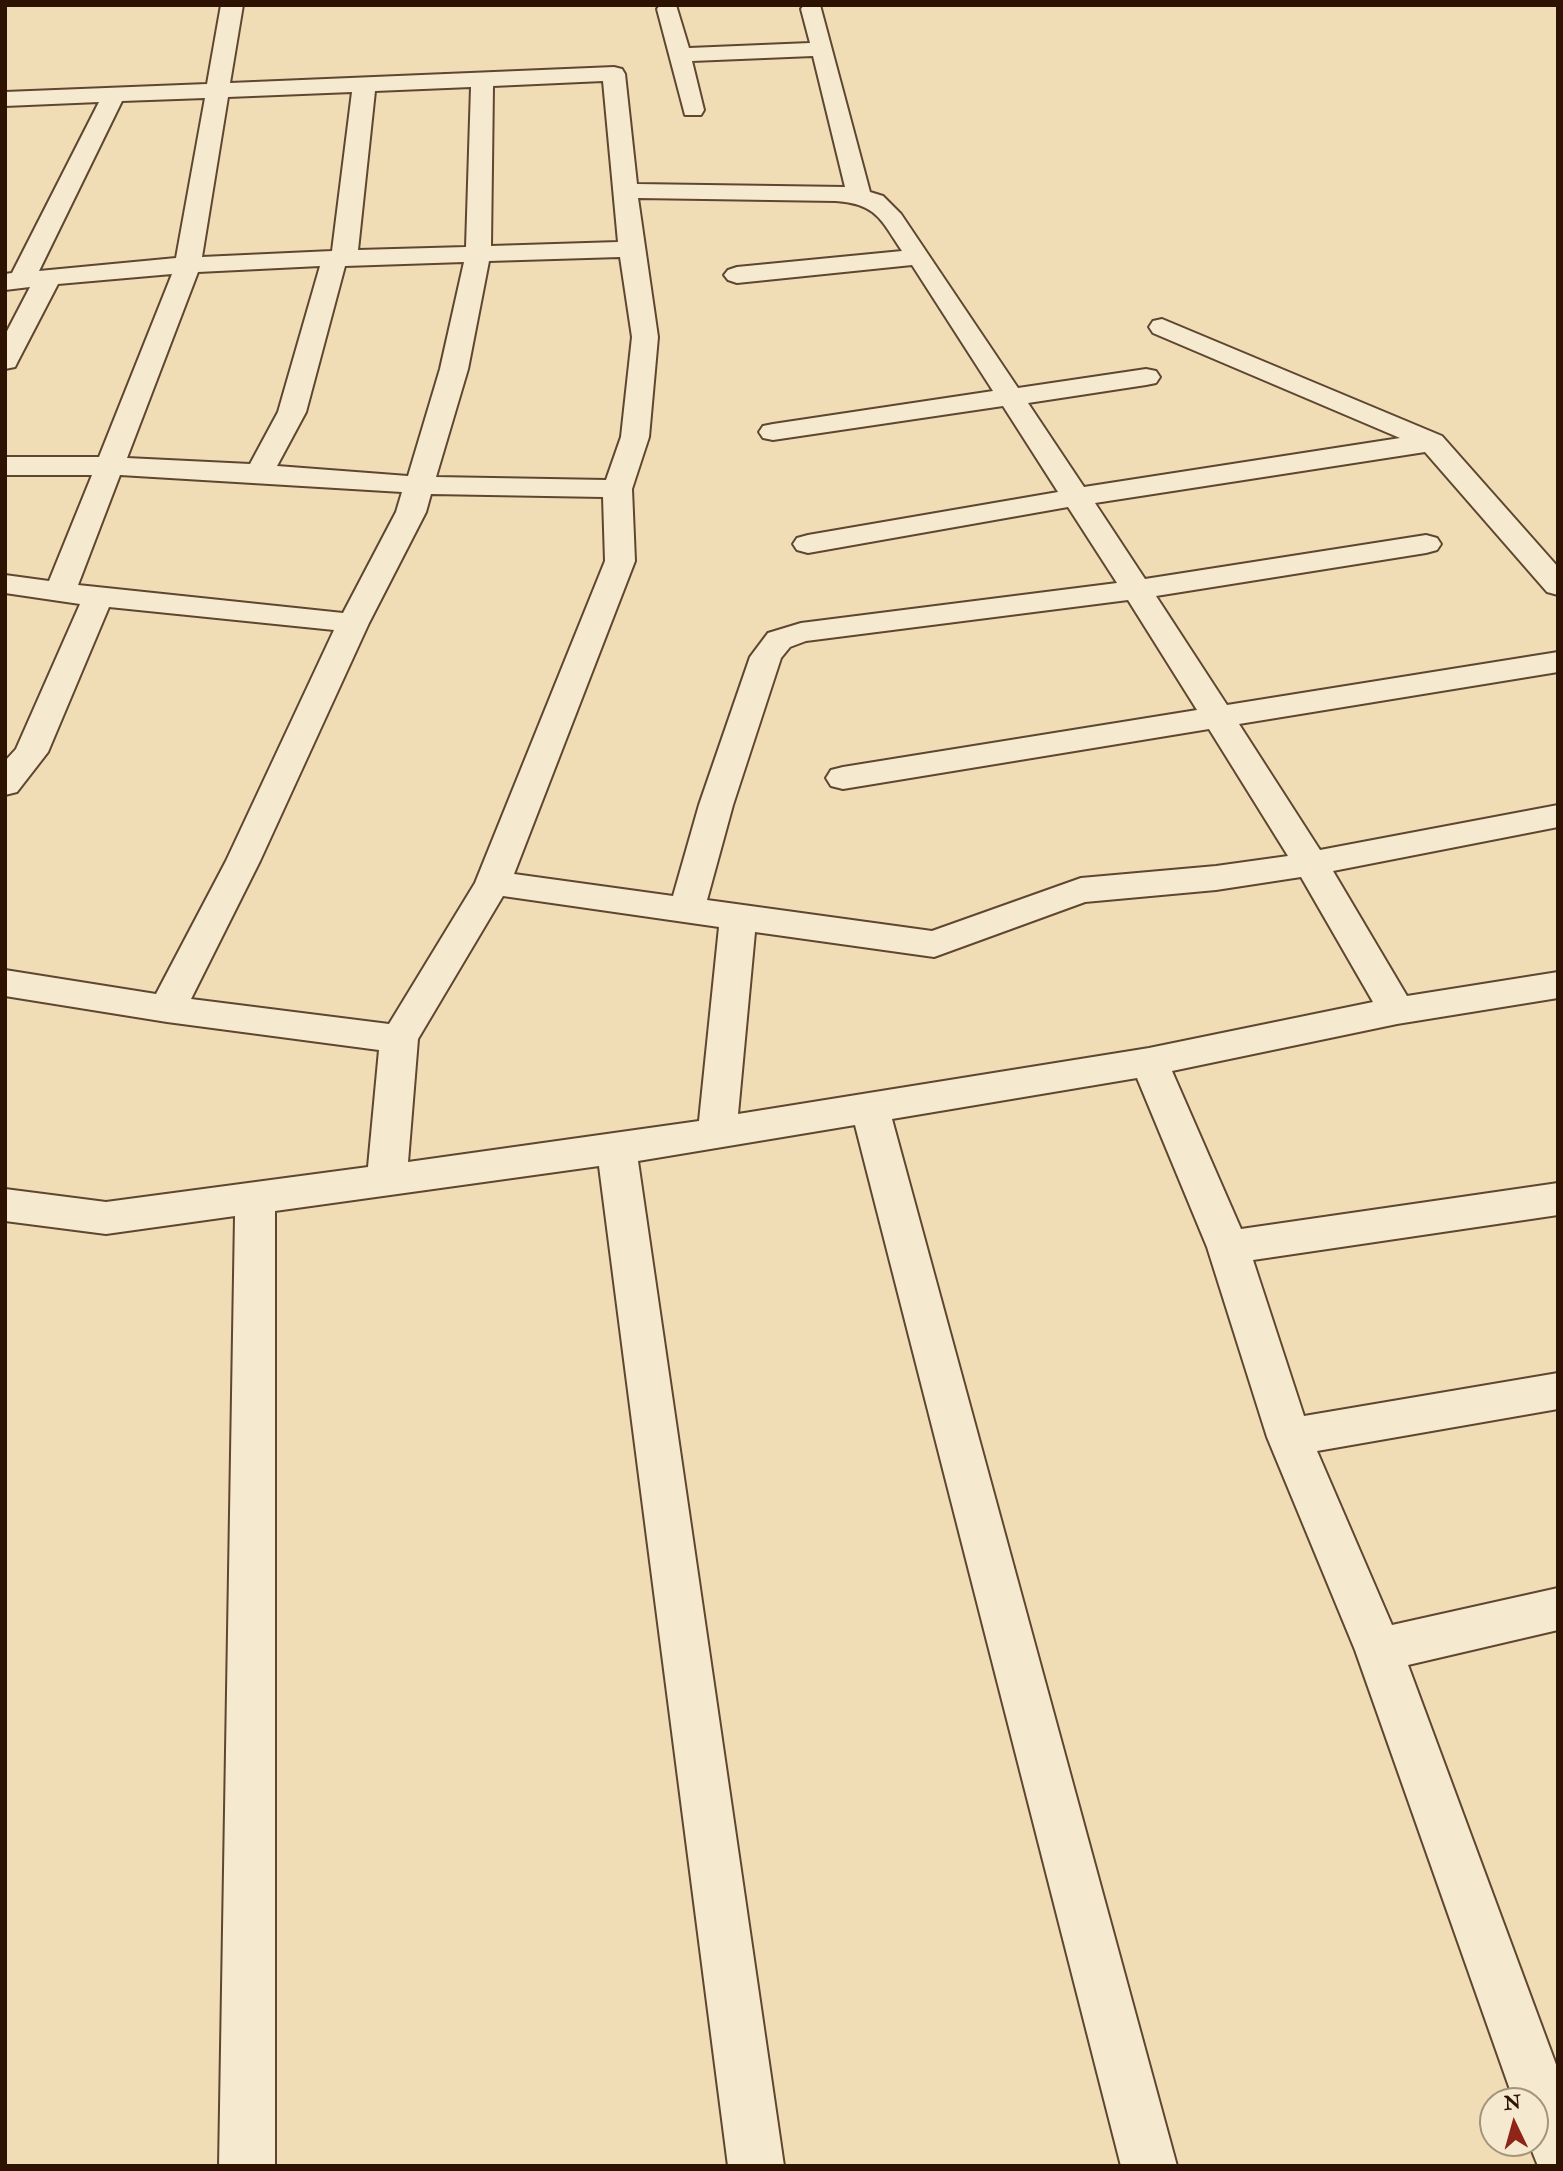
<!DOCTYPE html>
<style>
body{margin:0}
#map{position:relative;width:1563px;height:2171px;overflow:hidden;background:#f0ddb5;font-family:"IM FELL Double Pica",serif}
canvas{display:block}
.frame{position:absolute;inset:0;border:7px solid #2e1303;pointer-events:none}
.north{position:absolute;left:1479px;top:2087px;width:70px;height:70px;box-sizing:border-box;background:#f5e9cf;border:2px solid #a5937d;border-radius:50%;rotate:355deg;font-size:19px;font-weight:700;line-height:28px;text-align:center;color:#2e1303}
.north::after{content:'';display:block;margin:auto;width:24px;height:32px;background:#8f2418;clip-path:polygon(50% 0,100% 100%,50% 72%,0 100%)}
</style>
<div id="map">
<canvas width="1563" height="2171"></canvas>
<div class="frame"></div>
<div class="north">N</div>
</div>
<script>
const g = document.querySelector('canvas').getContext('2d');
g.lineJoin = 'round';
function trace(path, color, width, dash) {
  g.strokeStyle = color;
  g.lineWidth = width;
  g.lineCap = dash ? 'butt' : 'round';
  g.setLineDash(dash || []);
  g.stroke(path);
}
function paint(path, color) {
  g.fillStyle = color;
  g.fill(path, 'evenodd');
}
const street = new Path2D(`
 M221,5H243L230,83L614,67L622,69L625,74L637,184L845,187L813,56L692,61L704,110L701,115H685L657,9L660,5H676L689,48L810,43L801,9L804,5H820L870,192L883,196L901,214L1018,388L1146,369L1156,371L1160,377L1156,383L1146,385L1028,403L1084,487L1400,438L1153,333L1149,327L1153,321L1162,319L1442,436L1558,567V595L1547,592L1425,452L1095,503L1145,579L1426,535L1437,538L1441,544L1437,550L1426,553L1156,596L1227,705L1558,652V672L1239,724L1320,850L1558,805V827L1333,871L1407,996L1558,972V998L1397,1024L1172,1071L1241,1229L1558,1183V1215L1253,1260L1304,1416L1558,1373V1409L1317,1451L1392,1625L1558,1588V1630L1408,1665L1558,2070V2166H1538L1530,2146L1529,2143H1535V2101H1514L1355,1650L1267,1437L1207,1247L1137,1078L892,1119L1177,2166H1121L855,1125L638,1161L784,2166H728L599,1166L275,1211V2166H219L235,1216L106,1234L5,1221V1189L106,1202L368,1167L379,1050L167,1022L5,996V970L156,994L226,861L334,630L109,607L48,752L17,792L5,795V761L16,749L80,604L5,593V575L49,581L92,475H5V457H99L172,274L58,284L18,361L15,367L5,369V335L30,287L5,290V274L12,273L99,102L5,106V92L207,84ZM603,81L618,242L491,246L493,86ZM471,87L466,247L358,250L375,91ZM352,92L332,251L202,257L228,97ZM205,98L176,258L39,271L122,101ZM638,198L836,201C877,204 881,220 902,251L737,267L728,270L724,275L728,280L737,283L912,265L993,391L773,424L763,426L759,432L763,438L773,440L1003,406L1058,492L808,535L797,538L793,544L797,550L808,553L1068,507L1117,583L801,623L768,633L750,657L699,805L673,896L514,874L635,561L632,489L649,437L658,337ZM620,257L632,337L621,437L606,480L436,477L468,369L489,261ZM464,262L440,369L408,476L277,466L306,412L345,266ZM320,266L278,412L250,464L127,458L198,272ZM120,475L402,492L396,512L343,613L78,585ZM431,494L603,497L605,561L475,883L389,1024L191,999L260,861L369,623L426,512ZM1128,600L1197,710L843,767L831,770L826,778L831,786L843,789L1209,729L1288,856L1216,866L1081,878L932,931L707,900L733,805L781,658L790,647L806,641ZM1301,877L1373,1002L1149,1048L738,1114L755,932L934,957L1085,902L1216,890ZM503,896L719,927L699,1121L408,1162L418,1039Z`);
trace(street, '#5e4630', 4);
paint(street, '#f5e9cf');
</script>
